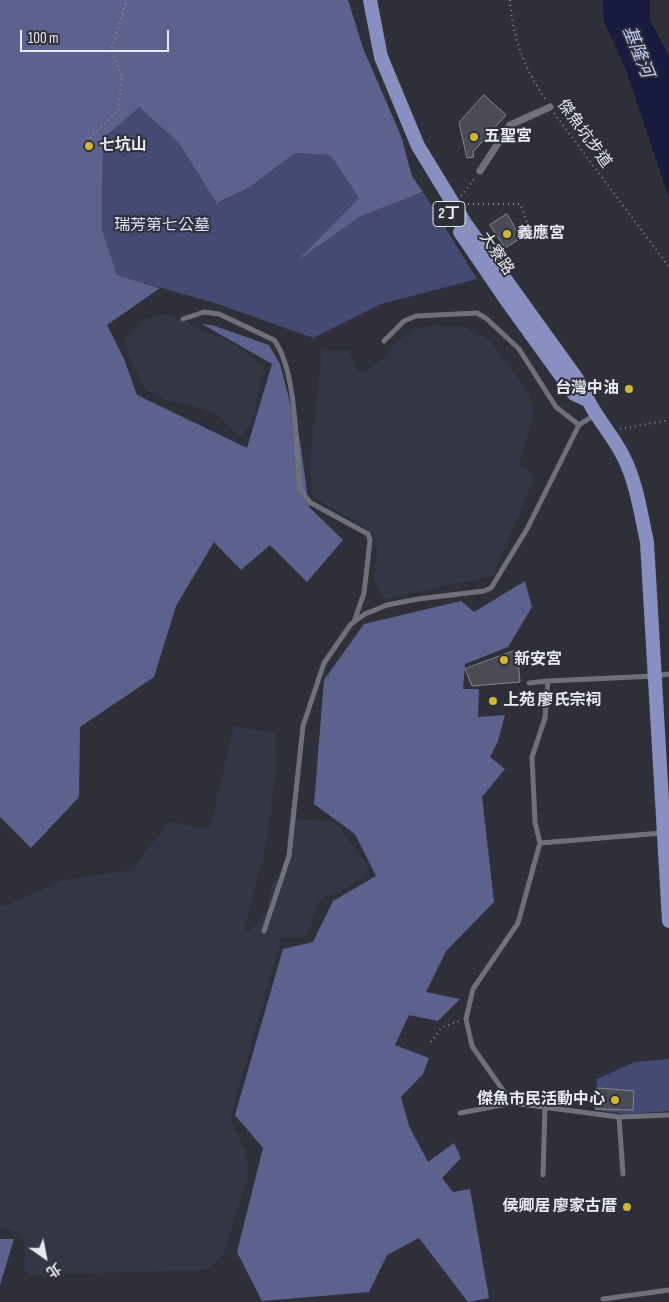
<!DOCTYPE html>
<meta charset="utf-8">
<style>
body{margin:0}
#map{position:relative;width:669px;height:1302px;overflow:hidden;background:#2e2f38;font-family:"Sofia Sans Condensed","Noto Sans TC",sans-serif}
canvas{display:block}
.north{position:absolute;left:20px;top:1232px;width:50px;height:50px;-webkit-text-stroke:4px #2e2f38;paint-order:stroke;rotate:147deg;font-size:14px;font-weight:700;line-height:20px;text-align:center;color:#e9ebf0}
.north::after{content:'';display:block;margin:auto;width:18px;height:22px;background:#e9ebf0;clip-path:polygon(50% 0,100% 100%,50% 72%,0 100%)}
.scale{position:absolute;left:20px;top:30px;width:149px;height:22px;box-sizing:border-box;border:2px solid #e9ebf0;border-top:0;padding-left:6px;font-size:15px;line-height:18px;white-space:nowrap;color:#e9ebf0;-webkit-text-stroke:4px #2e2f38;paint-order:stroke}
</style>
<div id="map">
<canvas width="669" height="1302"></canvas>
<div class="north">北</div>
<div class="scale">100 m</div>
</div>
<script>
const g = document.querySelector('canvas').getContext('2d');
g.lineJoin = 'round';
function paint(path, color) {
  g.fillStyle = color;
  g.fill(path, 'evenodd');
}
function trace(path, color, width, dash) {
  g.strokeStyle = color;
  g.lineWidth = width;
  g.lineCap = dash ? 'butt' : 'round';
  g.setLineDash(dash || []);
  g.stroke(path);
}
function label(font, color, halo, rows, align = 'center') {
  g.font = font + ' "Sofia Sans Condensed","Noto Sans TC",sans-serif';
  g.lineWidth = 4;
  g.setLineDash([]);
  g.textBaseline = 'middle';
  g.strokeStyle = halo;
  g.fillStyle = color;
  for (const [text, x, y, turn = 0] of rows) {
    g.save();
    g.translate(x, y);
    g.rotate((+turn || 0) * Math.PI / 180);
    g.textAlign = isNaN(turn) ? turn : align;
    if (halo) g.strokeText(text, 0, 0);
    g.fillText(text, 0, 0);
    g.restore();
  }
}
const built = new Path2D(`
 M165,314L224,339L244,350L263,367L252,422L243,435H237L215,414L191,405L169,401L145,389L126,350L124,340L143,320Z
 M432,325L465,327L490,341L528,392L534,411L519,465L535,476L493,576L384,599L374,580L378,547L373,535L363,525L312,497L310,464L322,351L349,350L357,371L364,372L387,356L395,342L412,330Z
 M234,726L275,733L276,769L266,845L246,922L245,934L258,923L267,909L273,882L284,876L294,819L336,822L367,865V873L347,888L320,899L305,938H281L230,1118L246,1153L247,1177L223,1257L204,1270L26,1275L24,1241L13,1230L0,1228V904L3,907L64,880L133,870L168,821L210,830Z`);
const green = new Path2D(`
 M139,106L178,142L218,203L250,187L295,153L330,155L359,198L300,258L359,217L423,192L477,279L381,304L313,338L218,304L117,275L102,230L103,139Z
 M669,1059V1111L627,1114L595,1110L597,1079L635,1062Z`);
const forest = new Path2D(`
 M0,0H348L363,48L401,136L412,176L423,192L359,217L297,261L359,198L330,155L295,153L250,187L217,203L178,142L139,107L103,139L102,230L117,275L160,288L107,325L124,359L137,395L247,448L272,364L202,324L212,325L269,345L280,364L300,441L309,507L343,540L307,582L270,545L241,570L214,542L176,606L154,677L80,727L79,797L31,848L0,817Z
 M525,581L532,607L508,647L465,664L463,689H479L478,717L505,715L498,741L490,757L505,769L482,797L494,902L446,951L426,992L460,999L438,1021L409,1015L395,1045L429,1058L423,1074L401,1097L409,1126L428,1162L454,1143L461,1158L442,1178L453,1192L470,1189L489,1298L468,1302L419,1238L387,1255L369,1292L262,1301L237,1252L263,1148L235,1115L283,949L313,942L333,901L376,876L355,834L314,804L324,680L364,624L461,601L474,612Z
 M0,1239H14L0,1285Z`);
const water = new Path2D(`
 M603,0H650V20L669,56V198L626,70L604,21Z`);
const building = new Path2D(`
 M484,95L506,115L473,152L474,157L467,158L459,123Z
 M507,214L521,238L505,248L490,225Z
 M517,650L520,682L472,686L465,669Z
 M598,1088L634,1091L633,1110L596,1109Z`);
const path = new Path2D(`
 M510,0C512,38 525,69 546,100
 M554,113L669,267
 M90,138L118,111L122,76L111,49L127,0
 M461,196L475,178
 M468,204H520L528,225L516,229
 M620,429L669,420
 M431,1042L441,1028L459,1021`);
const service = new Path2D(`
 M183,319L204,312L219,314L274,340C297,370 296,451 300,490L311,503L368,534L370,540L364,593L354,622
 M384,341L404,321L416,316L477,313L487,319L519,349L556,407L579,425
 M548,681L655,676L669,674
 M529,683L548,681L545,718L532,757L535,822L540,843L662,833
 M264,931L289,856L303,726L324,663L351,624L365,614L387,605L418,599L484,591L491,588L527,529L579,425L596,414
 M512,1103L472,1046L466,1019L473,989L518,923L540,843
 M460,1113L512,1103L619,1117L669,1115
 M619,1117L623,1174
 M543,1175L545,1107
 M603,1299L669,1290`);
const pedestrian = new Path2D(`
 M480,171L510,125L550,107`);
const primary = new Path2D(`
 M370,0L381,57L418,146L465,223L583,387C591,414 614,435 625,460C637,485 641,515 647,542L669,921
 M460,232L509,304L574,394L587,400`);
const markers = [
 [474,137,5,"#d1b736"],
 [89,146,5,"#d1b736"],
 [507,234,5,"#d1b736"],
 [629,389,5,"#d1b736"],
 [504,660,5,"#d1b736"],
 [493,701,5,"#d1b736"],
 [615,1100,5,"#d1b736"],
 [627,1207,5,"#d1b736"]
];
const shields = [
 [449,214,32]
];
const shieldNames = [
 ["2丁",449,214]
];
const streetNames = [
 ["傑魚坑步道",584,134,54],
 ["大寮路",496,254,56]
];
const poiNames = [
 ["五聖宮",484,137],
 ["七坑山",99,146],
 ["義應宮",517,234],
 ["台灣中油",619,389,"right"],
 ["新安宮",514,660],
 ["上苑 廖氏宗祠",503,701],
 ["傑魚市民活動中心",605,1100,"right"],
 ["侯卿居 廖家古厝",617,1207,"right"]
];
const parkNames = [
 ["瑞芳第七公墓",162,226]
];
const waterNames = [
 ["基隆河",637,52,68]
];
paint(built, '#343645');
paint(green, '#454a73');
paint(forest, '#5c628d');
paint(water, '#181a3f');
paint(building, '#4a4b55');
trace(building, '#858792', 1);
trace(path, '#8b8d94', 2, [1, 4]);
trace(service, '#6f707b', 5);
trace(pedestrian, '#6f707b', 7);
trace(primary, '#888fc1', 14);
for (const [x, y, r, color] of markers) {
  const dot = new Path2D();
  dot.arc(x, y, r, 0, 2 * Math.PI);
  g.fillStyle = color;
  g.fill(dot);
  trace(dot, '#2e2f38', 2);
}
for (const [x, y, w] of shields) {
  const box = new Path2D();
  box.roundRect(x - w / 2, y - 12.5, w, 25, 4);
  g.fillStyle = '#2e2f38';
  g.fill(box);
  trace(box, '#e9ebf0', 1);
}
label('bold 15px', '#e9ebf0', null, shieldNames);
label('16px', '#e9ebf0', '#2e2f38', streetNames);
label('bold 16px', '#e9ebf0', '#2e2f38', poiNames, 'left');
label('16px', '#dce1fe', '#2e2f38', parkNames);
label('italic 18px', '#c2c9f3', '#2e2f38', waterNames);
</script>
